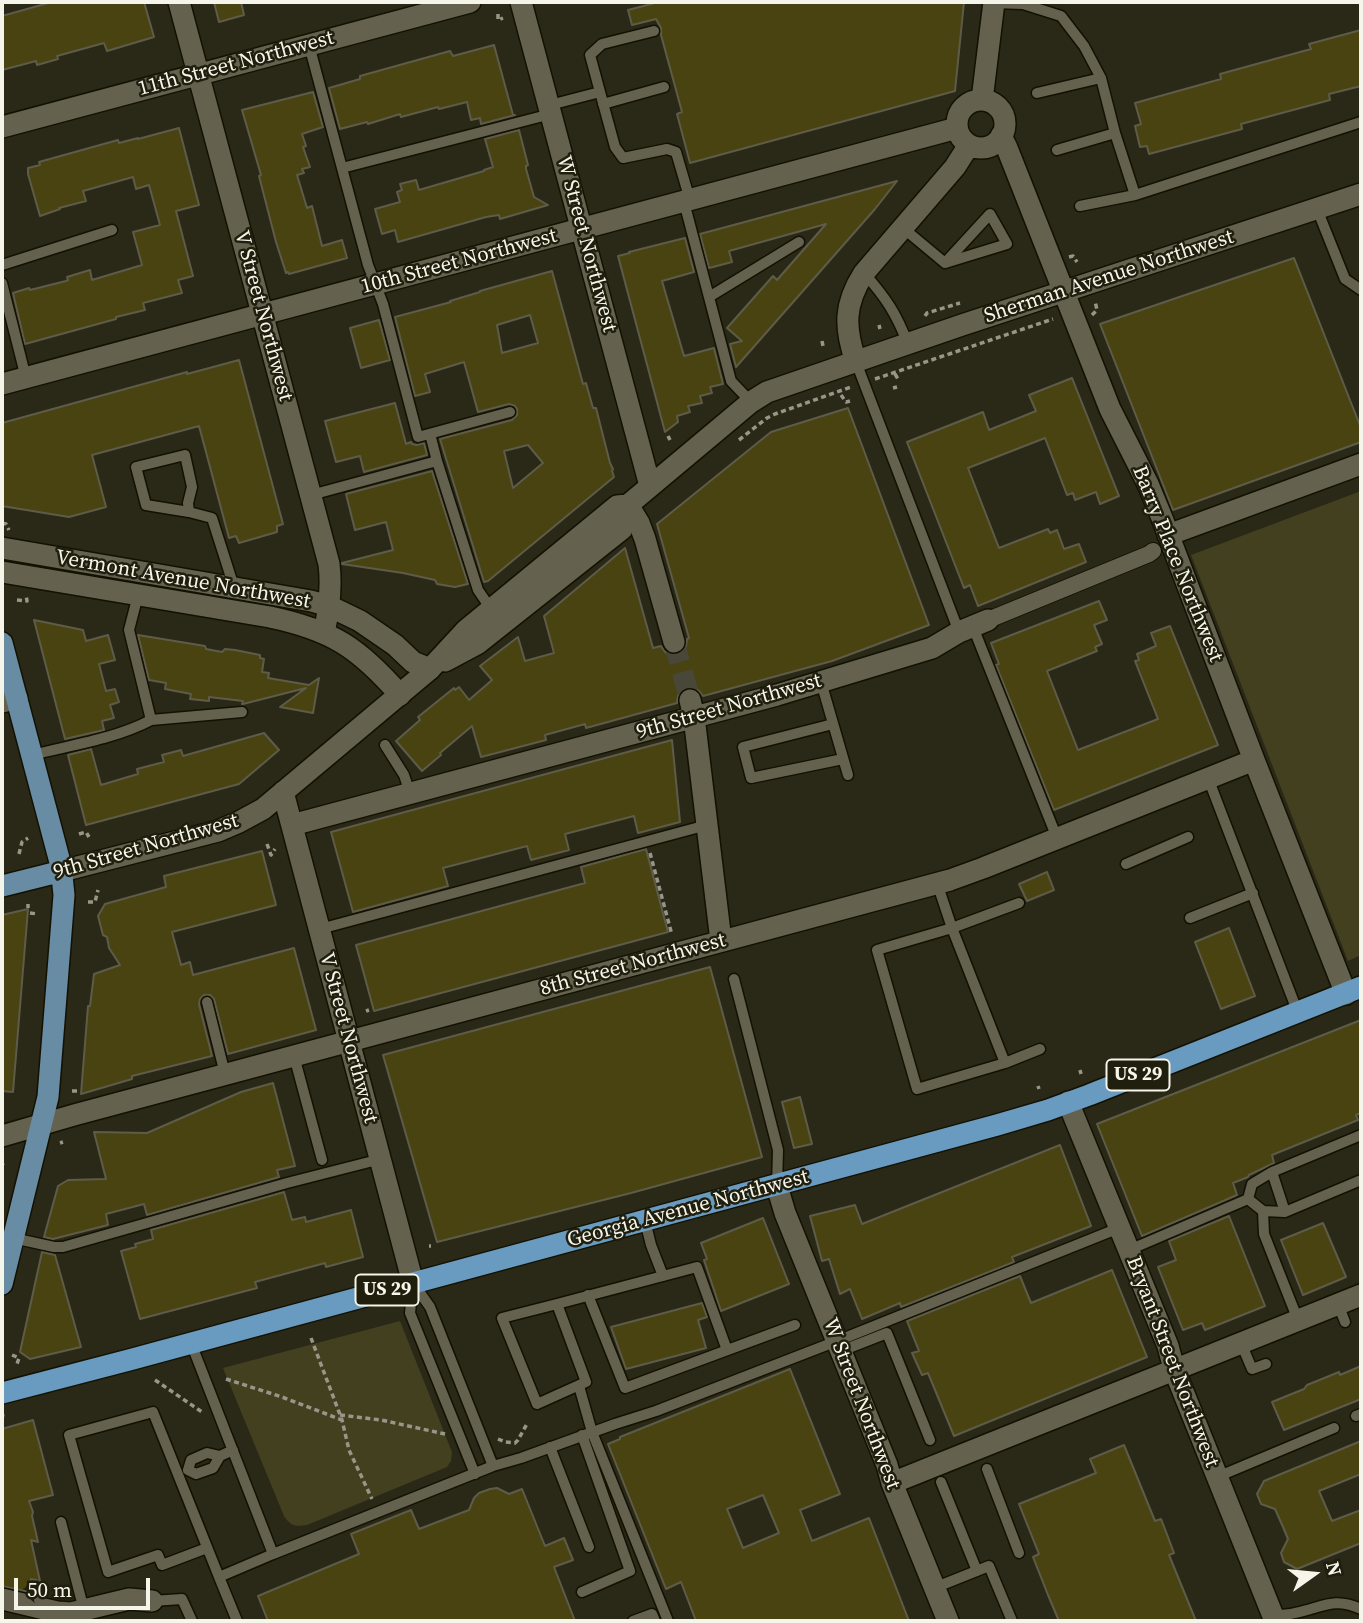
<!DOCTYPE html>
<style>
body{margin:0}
#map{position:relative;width:1363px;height:1623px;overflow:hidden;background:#2a2817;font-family:"Source Serif 4",serif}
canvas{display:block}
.frame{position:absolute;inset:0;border:4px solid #f6f5ea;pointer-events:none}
.north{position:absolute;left:1279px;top:1539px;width:70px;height:70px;-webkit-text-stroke:5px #201e0d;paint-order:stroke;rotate:75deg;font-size:19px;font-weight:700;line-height:28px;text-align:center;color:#f6f5ea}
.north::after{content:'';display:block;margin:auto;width:24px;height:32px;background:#f6f5ea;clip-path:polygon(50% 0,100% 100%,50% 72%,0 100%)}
.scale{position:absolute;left:14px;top:1578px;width:136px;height:32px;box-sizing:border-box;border:4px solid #f6f5ea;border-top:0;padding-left:9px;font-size:21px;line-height:24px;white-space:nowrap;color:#f6f5ea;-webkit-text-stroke:5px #201e0d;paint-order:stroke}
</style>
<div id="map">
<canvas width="1363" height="1623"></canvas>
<div class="frame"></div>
<div class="north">N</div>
<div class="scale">50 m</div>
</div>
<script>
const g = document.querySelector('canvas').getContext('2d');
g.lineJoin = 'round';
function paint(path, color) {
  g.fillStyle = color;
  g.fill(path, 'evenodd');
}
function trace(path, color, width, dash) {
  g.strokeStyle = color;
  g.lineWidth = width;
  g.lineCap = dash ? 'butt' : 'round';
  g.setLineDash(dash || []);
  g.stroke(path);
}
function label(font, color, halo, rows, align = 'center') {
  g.font = font + ' "Source Serif 4",serif';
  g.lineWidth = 5;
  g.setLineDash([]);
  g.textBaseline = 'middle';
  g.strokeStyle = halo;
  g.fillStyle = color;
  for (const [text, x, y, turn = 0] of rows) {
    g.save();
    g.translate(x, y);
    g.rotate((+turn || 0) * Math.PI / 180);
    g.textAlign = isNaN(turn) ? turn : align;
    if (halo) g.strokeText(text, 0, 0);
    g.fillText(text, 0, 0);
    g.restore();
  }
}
const green = new Path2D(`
 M1361,491V955L1348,961L1191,555Z
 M400,1321L452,1452L451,1461L447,1467L307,1525C295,1527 291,1526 284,1516L223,1368Z`);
const building = new Path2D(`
 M52,2H144L154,37L107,51L104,43L57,56L58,59L37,65L36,61L2,70V16Z
 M214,2H241L244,15L219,22Z
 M659,2H964L955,91L690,163L677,114L682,112L661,35V28L656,19L632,25L628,10Z
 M1361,30V86L1329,94L1330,100L1241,124L1242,129L1149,154L1147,146L1140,147L1135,126L1141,124L1135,103L1221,79L1220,74L1311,49L1309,44Z
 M494,45L513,115H515L481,124L480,118L471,120L467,102L439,109L438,107L401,117L400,114L368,124L367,122L340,129L329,88L360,79V76L450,51L453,56Z
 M313,92L323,127L302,134L306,146L303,147L310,167L302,169L304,173L297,175L307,208L312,206L322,246L342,240L347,258L289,274L288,272L286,273L276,242L259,176L261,175L242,110Z
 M179,128L199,205L176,211L193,276L178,280L182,293L143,303L145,310L116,317V319L25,344L13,293L29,288L30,290L66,281L68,280L67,277L90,270L92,280L142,265L133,232L160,225L149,185L136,189L133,177L83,191L86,201L59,208L60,209L40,216L28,174V168L40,165L39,162L118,140L119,143L138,138V139Z
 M519,130L528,165L526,166V169L534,197L548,205L500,219L499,215L486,217L398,242L395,230L382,234L375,209L400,202L397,192L402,190L400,184L416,180L419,190L484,171V170L493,167L485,139Z
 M897,181L875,209L736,367L730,344L742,341L727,328L773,276L777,280L826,224L729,251L732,262L709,268L700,234Z
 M685,238L694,272L662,281L684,356L714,348L723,384L710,387L712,393L700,396L702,403L688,406L690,412L677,416L678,422L665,432L618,256L630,253L629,252Z
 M1294,258L1361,428V442L1173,510L1100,324Z
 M552,271L583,384L586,383L593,408H596L610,463L613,469L612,471L614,477L488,581L484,582L440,439L512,420L517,415V409L515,406L509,404L478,412L464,362L425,374L430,392L415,396L395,317L451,302L450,301L480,292V291ZM530,315L538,343L502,353L497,325ZM528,445L543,463L513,488L504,451Z
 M379,320L390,360L361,368L350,328Z
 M239,360L283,524L277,526V532L239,543L236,536L229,538L199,426L92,455L106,507L69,517L2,506V423L187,372V374Z
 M1072,378L1119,496L1100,504L1096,492L1075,500L1073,493L1067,495L1045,438L968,468L999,548L1048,529L1050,533L1057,530L1064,549L1079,544L1086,562L978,606L970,585L964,588L907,442L983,412L989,430L1036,411L1029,395Z
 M395,403L406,444L411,442L412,444L417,445L424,443L427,455L364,472L360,456L336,462L325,421Z
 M848,408L929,625L832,661L703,696L699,691L694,688L686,687L681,691L678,696L677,703L586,728L585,724L545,735L546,740L481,757L472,726L440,753L441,755L422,771L396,741L420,720L418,717L454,688L455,690L459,687L469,700L492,680L480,666L518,637L525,661L554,653L544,616L625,548L653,648L661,646L665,652L671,655L678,654L683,652L686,646L687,639L689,638L657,524L771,432Z
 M432,471L468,584L455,587L437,584L435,580L403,573L342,564V563L393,550L386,522L355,530L346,494Z
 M1099,601L1107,620L1094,625L1102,644L1095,647L1097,651L1047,671L1078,750L1158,719L1135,661L1139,660L1137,654L1156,646L1151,633L1170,626L1218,745L1054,810L996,665L999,664L991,643Z
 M34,620L83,630L86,641L108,635L115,660L99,664L106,691L115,689L119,702L110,705L114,718L102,721L104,730L65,739Z
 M138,635L205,646L206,649L222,652L225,649L235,650L260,655V658L264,659L262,672L269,673L268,678L309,685L319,678L313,713L280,707L306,688L243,704H242L243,701L209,697V701L190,699L191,694L165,689L166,683L149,680Z
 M264,733L279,750L239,784L86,825L68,755L91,749L101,785L138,774L137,769L164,762L162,755L181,750L183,756Z
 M672,740L680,822L638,833L634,816L565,834L569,850L531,860L527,846L443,868L448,886L353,912L331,832Z
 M646,849L668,932L374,1011L356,945L585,883L581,867Z
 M262,851L276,905L172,932L181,965L190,962L193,975L294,948L316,1030L228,1054L214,999L210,995H204L200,999L199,1004L212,1056L132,1076V1079L81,1094L88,1006H90L94,974L120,965L109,948L107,937L103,935L98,916L105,904L166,887L164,876Z
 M1047,872L1054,890L1027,901L1019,884Z
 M28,909L13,1092L2,1091V915Z
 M1229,928L1255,996L1221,1009L1195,942Z
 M710,967L762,1157L631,1193L437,1242L383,1055Z
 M1361,1020V1113L1356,1115L1358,1120L1272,1155L1274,1163L1249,1175L1248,1177L1233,1183L1237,1195L1142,1236L1097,1124Z
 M273,1083L295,1166L277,1170L279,1177L147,1215L144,1204L106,1214L108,1225L53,1239L44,1237L58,1186L68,1180L106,1179L94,1132L147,1133L241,1092Z
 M800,1097L812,1144L794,1148L782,1102Z
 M1060,1145L1091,1226L1012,1257L1014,1262L901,1307L900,1303L862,1319L850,1289L840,1294L829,1259L822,1261L810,1216L855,1205L862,1224Z
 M284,1192L292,1220L305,1217L306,1222L351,1210L363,1257L326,1267L325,1263L255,1282L257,1288L140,1319L121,1251L136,1247L135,1244L153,1239L151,1230Z
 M1229,1216L1265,1306L1205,1330L1202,1323L1183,1330L1158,1267L1176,1260L1169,1241Z
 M763,1218L789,1284L721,1311L704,1260L707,1259L701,1243Z
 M1323,1223L1346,1277L1303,1295L1281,1240Z
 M42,1252L55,1255L81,1347L30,1359L20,1352Z
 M1112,1270L1147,1357L954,1436L928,1373L922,1375L912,1353L919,1351L907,1321L1020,1276L1031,1303Z
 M702,1303L707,1317L698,1320L706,1348L626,1369L611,1327Z
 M1361,1366V1399L1284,1430L1272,1402L1304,1389L1307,1385L1317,1381L1339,1372L1340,1375Z
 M790,1369L840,1494L800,1510L812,1541L869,1518L909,1621H696L681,1582L666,1589L608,1444L620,1439V1437ZM763,1495L779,1533L743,1548L727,1509Z
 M33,1420L53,1495L29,1501L33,1512L32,1516L38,1542L31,1540L40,1581L31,1579L28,1592L2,1586V1429Z
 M1361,1441V1474L1319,1491L1332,1521L1361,1510V1543L1297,1569L1284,1562L1281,1553L1288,1539L1283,1527L1275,1509L1261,1504L1257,1494L1264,1481Z
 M1124,1445L1155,1521L1161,1519L1168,1537L1174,1553L1169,1555L1196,1621H1059L1048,1595L1033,1557L1039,1554L1019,1504L1096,1473L1090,1459Z
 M497,1488L509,1494L522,1489L545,1546L564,1538L573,1560L554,1567L575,1621H268L258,1596L359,1554L351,1534L411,1510L419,1529L469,1510L474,1498L479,1493L490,1489Z`);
const minorTunnel = new Path2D(`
 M674,642L690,700`);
const path = new Path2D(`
 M498,14V20L503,18
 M1069,257L1073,256L1077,262
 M1092,315L1097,310L1095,301
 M925,316L927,313L960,303
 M879,325L880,329
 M822,341L823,346
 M895,374L898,379
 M875,379L1053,319
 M893,388L897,387
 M841,395L846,402L850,401
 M668,436L670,440
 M739,440L767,418L775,414L851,387
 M2,523L6,524L9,530
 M17,600L27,601L26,595
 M79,834L86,832L89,837
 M267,844L271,855L275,849
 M650,853L672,935
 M19,854L22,842L28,838
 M88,902H95L98,890
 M28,904V908
 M30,913L38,914
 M366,1011L369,1010
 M1080,1070L1081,1074
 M1038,1086L1039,1089
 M72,1091H77
 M60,1143L63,1142
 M2,1164L4,1163
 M429,1246H431
 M311,1338L342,1420L349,1450L372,1499
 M12,1355L19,1358L17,1364
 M226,1379L282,1397L342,1420
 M155,1380L202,1412
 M340,1415L381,1420L445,1434
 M2,1419L3,1414
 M498,1439L505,1442L515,1443L518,1440L528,1422`);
const service = new Path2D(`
 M993,3L1023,4L1061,16L1084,46L1101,78L1115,133L1135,195
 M309,45L368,265L383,304L418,437L510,412
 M600,92L615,147L623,158L667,149L676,152L690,200
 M1037,93L1101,78
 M603,104L664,87
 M550,105L600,92L590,55L602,44L654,31
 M1057,150L1115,133
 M342,168L551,114
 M684,202L731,381L751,402
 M1080,206L1135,195L1361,122
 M1317,209L1345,279L1361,290
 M903,228L945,263L1007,244L990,214L945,263
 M2,265L112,230
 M864,273C886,298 896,313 908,344
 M2,283L26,378
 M709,297L799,242
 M856,362L959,632
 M430,434L437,461L478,590L491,609
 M311,495L437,461
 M189,512L188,503L192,487L185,455L136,467L146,505L189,512L212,518L234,587
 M973,627L1057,838
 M821,682L848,775
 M151,720L242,712
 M833,724L743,747L751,778L843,759
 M385,745L404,775L410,793
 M32,755C71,745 115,739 151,720L129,630L138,595
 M1208,778L1298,1013
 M1126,864L1188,837
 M937,883L952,928L1019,903
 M1190,918L1253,893
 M952,928L1005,1063L917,1089L877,950Z
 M320,929L707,825
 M734,979L778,1150L777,1186
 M207,1002L225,1074
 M294,1056L322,1160
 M1005,1063L1040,1049
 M1272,1172L1285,1212
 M1248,1199L1252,1184L1272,1172L1361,1135
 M1248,1199L1263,1211L1285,1212L1361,1180
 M1263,1211L1264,1234L1298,1320
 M645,1221L651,1245L663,1276
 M13,1238L54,1247H63L287,1183L381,1159
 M1129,1250L1248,1199
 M413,1283L410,1313L475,1474
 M413,1283L430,1307L493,1466
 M588,1295L625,1388L795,1325
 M557,1304L502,1318L537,1404L586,1382L557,1304L697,1267L727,1350
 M1338,1304L1345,1322
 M191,1343L273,1554
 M1241,1343L1252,1369L1266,1364
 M841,1351L887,1333L930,1440
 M579,1386L592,1432L668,1621
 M1356,1416L1361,1414
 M582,1435L630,1571L582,1592
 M550,1447L589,1547
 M220,1456L213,1468L196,1474L188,1470L191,1460L207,1453L220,1456L233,1450
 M987,1469L1019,1553
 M1217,1477L1334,1428
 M941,1482L977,1571
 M61,1522L84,1610
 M207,1548L162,1565L158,1555L108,1572L69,1435L153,1412L219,1577L273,1554L493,1466L521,1458L615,1424L656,1411L837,1341L1119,1228
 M219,1577L237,1621
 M934,1588L989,1566L1012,1621
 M152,1601L182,1599L192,1621
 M1273,1615C1280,1615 1288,1615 1295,1613C1322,1608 1333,1596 1361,1609
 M633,1621L652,1614L655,1621`);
const pedestrian = new Path2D(`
 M988,620L1149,554L1153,551`);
const minor = new Path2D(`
 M1001,136L1007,148L1110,409L1148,484L1162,518L1254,760L1346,994
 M2,384L957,128
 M628,505L639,523L645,539L674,642
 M1168,535L1361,464
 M690,700L694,717L721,941
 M2,702L17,698
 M283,792L413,1283
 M292,825L777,695L932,648L959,632L988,620
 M1068,1102L1168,1346L1174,1369L1275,1621
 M2,1136L74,1115L950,880L983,868L1254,760
 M777,1186L785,1213L887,1465L892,1483L948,1621
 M892,1483L1361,1295
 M2,1599L57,1612L71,1613L129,1599L152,1601`);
const tertiary = new Path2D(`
 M179,2L329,564C332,588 329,610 324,633
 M521,2L650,486
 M2,127L470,2
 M2,548L311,601L329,606L360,621L395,645L413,662L430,669
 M2,572L270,617C332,630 359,648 400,695`);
const secondary = new Path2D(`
 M982,100L994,2
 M957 124a24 24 0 1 1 48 0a24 24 0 1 1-48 0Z
 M856,362C844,327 844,304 864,273L955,167L969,145
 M445,661L477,644L622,529L628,505
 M62,871L218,831L239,822L263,809L430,669L466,630L617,506L628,505L751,402L767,392L962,325L1361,194`);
const primary = new Path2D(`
 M2,643L61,866L64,895L48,1097L2,1284
 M2,886L62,871`);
const trunk = new Path2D(`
 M2,1393L129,1360L997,1125L1048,1110L1089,1095L1361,987`);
const shields = [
 [1138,1075,63],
 [387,1290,63]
];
const shieldNames = [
 ["US 29",1138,1075],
 ["US 29",387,1290]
];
const streetNames = [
 ["11th Street Northwest",236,64,-15],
 ["W Street Northwest",586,244,75],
 ["10th Street Northwest",459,262,-15],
 ["Sherman Avenue Northwest",1109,277,-18],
 ["V Street Northwest",263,316,75],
 ["Barry Place Northwest",1177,564,68],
 ["Vermont Avenue Northwest",183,580,10],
 ["9th Street Northwest",729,707,-16],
 ["9th Street Northwest",146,847,-16],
 ["8th Street Northwest",633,965,-15],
 ["V Street Northwest",348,1038,75],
 ["Georgia Avenue Northwest",688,1209,-15],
 ["Bryant Street Northwest",1172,1362,69],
 ["W Street Northwest",861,1404,69]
];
paint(green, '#434020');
paint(building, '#484311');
trace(building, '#5e5c49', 2);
trace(minorTunnel, '#494737', 21, [21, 10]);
trace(service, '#131102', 13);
trace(pedestrian, '#131102', 18);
trace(minor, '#131102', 24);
trace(tertiary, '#131102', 24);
trace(secondary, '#131102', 24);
trace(primary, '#131102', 24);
trace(trunk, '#131102', 24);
trace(path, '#989688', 3.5, [5, 3.5]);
trace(service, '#64624f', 10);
trace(pedestrian, '#64624f', 16);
trace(minor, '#64624f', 21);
trace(tertiary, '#64624f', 21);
trace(secondary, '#64624f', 21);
trace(primary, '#688ca3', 21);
trace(trunk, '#699abf', 21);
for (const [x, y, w] of shields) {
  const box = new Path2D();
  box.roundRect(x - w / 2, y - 15.5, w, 31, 5);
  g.fillStyle = '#201e0d';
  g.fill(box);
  trace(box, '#f6f5ea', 2);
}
label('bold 19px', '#f6f5ea', null, shieldNames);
label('21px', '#f6f5ea', '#201e0d', streetNames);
</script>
